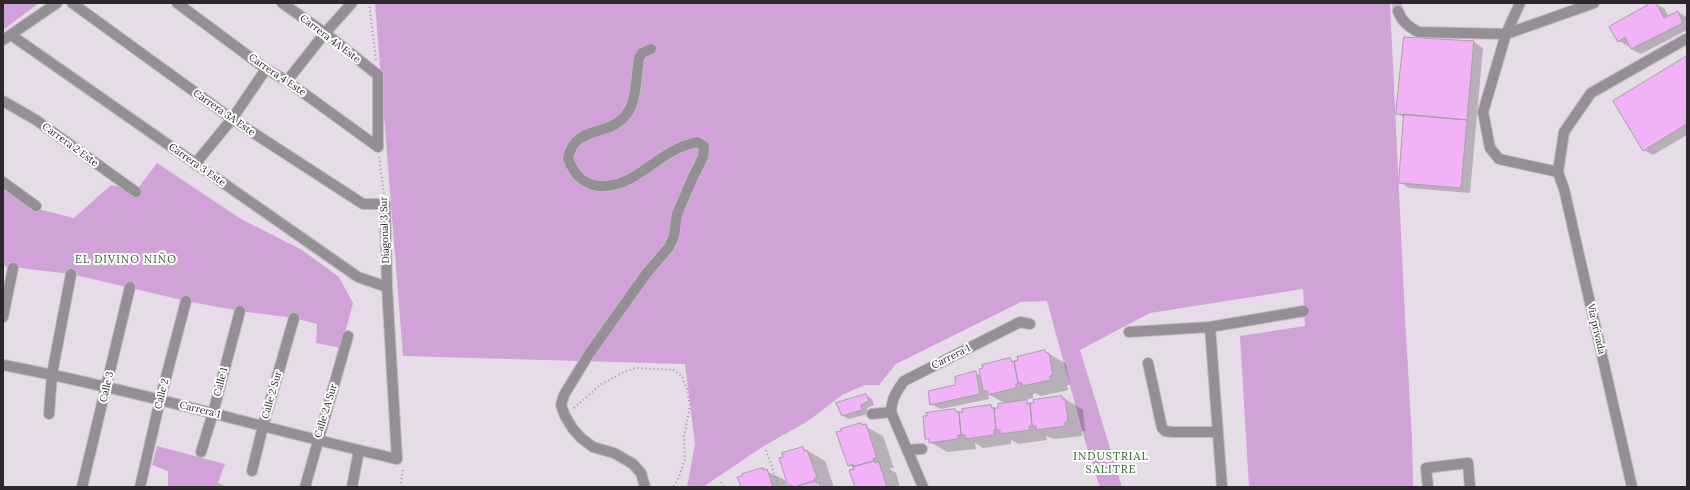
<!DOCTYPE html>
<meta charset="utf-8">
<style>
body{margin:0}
#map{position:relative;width:1690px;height:490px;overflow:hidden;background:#e6dce7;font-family:Lora,serif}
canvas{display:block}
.frame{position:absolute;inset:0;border:4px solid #2b272b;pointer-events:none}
</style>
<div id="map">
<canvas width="1690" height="490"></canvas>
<div class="frame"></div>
</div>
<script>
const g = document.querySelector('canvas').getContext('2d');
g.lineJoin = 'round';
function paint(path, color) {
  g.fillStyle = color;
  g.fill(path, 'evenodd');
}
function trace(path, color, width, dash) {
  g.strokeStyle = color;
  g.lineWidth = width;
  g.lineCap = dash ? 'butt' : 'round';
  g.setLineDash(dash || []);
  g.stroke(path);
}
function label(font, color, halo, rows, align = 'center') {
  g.font = font + ' Lora,serif';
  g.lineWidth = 4;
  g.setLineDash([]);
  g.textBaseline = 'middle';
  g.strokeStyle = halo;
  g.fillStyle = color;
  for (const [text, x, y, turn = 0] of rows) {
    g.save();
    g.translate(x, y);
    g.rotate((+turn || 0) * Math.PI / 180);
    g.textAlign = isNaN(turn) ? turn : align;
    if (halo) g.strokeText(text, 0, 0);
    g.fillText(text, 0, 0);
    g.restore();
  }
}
const green = new Path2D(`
 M3,3H39L3,30Z
 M375,3H1390L1405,317L1412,439L1413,487H1249L1240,336L1305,326L1303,289L1150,313L1080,350L1122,487H1100L1087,448L1047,301L1021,302L896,364L879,385H865L842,395L808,421L762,447L703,487H687L695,444L685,364L403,356Z
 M157,163L241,219L302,250L339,277L353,303L341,348L316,343L317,324L294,318L240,311L186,301L71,274L3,266V186L34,208L74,218L111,185L136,191Z
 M157,446L225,464L218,483L227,487H168V471L152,465Z`);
const shadow = new Path2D(`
 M1653,3L1664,8L1669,17L1678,12L1687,17V30L1641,54L1631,49L1630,45L1628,46L1619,41Z
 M1474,42L1483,48L1470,193L1409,188L1400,182L1405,118L1397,113Z
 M1687,57V135L1653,155L1644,150Z
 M1045,351L1066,364L1070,385H1067L1068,390L1041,396L1035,393L1033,394V398L1020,401V402H1026L1031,404L1062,397L1083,410L1085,431H1082V436L1054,439L1046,436L1047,440L1019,444L1011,440V444L983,448L975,443L976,449L947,452L930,442V440L926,438L955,410L960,413L991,406L996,409L1006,404L988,394L989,399L941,409L931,404L956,385L975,372L981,376L1010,360L1014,362Z
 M866,395L872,399L874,405L867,408L868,414L849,419L843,416Z
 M861,424L883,436L894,468H890L891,470L896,473L900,487H856V469L849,465Z
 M803,448L825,461L834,487H792L789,485Z
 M762,469L785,480L787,487H742Z`);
const building = new Path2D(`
 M1651,3H1656L1664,18L1678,11L1683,23L1631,49L1625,37L1618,42L1609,27Z
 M1404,37L1474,41L1467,120L1396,114Z
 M1687,56V124L1643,151L1613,101Z
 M1404,114L1467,120L1461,188L1399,183Z
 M1045,350L1046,353H1049L1053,375L1050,376L1051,380L1022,386V383H1018L1014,361L1018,360L1017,357Z
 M1010,358L1012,362L1014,361L1018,383L1016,384V388L987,395V391H983L979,369L983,368L982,365Z
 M976,371L980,394L930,405L928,391L955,385V377Z
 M866,394L869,401L861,405L862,410L842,416L836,403Z
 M1062,396L1063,399H1065L1068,421L1065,422V426L1036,430V426H1032L1030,403H1034L1033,400Z
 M1027,400V404L1030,403L1032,426H1029L1030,430L1000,434V430H996L994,408H998V404Z
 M991,405L992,408H994L996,430H994V435L965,439V435H961L959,412H963L962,409Z
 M955,409L956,412H959L961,435H958V439L929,443V439H925L923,416H927L926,413Z
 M861,423L862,425L866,424L877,458H873L874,461L853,467V464L848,466L836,432L841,431V429Z
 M803,447L804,451L807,450L817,477L814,479L815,481L794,487L792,485L788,486L779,458L783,457L782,453Z
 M874,461L875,463L879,462L887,487H855L849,470L854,469L853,467Z
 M763,468V470L767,469L773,487H741L737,477L742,476V474Z
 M815,481L816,483L819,482L820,487H794Z`);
const minorTunnel = new Path2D(`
 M1397,3L1398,11`);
const path = new Path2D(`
 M369,3L376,60
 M379,157L384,194
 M574,408L600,385L624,372L636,368L674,370L682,376L687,389L690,406L684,436L685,459L679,477L673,487
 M766,450L779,487
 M721,482L724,487
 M400,487L403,468`);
const minor = new Path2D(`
 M177,3L266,69L287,81L378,147
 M282,3L325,33L378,75V147
 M1398,11C1402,22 1408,26 1418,32L1506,34L1483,112L1490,148L1499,159L1558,172
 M1506,34L1594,3
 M1506,34L1520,3
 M11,35L358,277L387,287
 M3,40L57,3
 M287,81L325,33L352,3
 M3,101L36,120L136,192
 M195,164L232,119L266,69
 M1558,172L1564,189L1632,487
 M1558,172L1564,132L1591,93L1686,39
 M3,182L36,206
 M3,317L13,268
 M1210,327L1222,487
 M1129,332L1210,327L1304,311
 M1148,363L1162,428L1165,431L1172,432H1218
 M3,365C136,390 265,429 397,459L387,287L385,204H363L232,119L72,3
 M49,414L52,374L71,274
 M872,414L891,412
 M907,450L922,449
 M201,452L213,413L240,311
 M252,471L263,426L294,318
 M82,487L130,287
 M140,487L160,400L186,301
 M305,487L348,336
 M352,487L359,450
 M645,487L641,473L633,464L614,453L593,447L581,438L573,429L565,416L561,405L564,395L589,354L646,274L669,247L674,236L677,214L693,177L703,157L704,146L697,142C691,144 685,145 679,148C663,155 650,167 635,176C608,192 579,191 568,158C575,123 611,139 628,112C637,98 636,75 639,58L642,53L651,49
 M923,487L891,412C892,398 896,392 904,381L1020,322L1030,324
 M1428,487L1426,468L1468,463L1470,487`);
const streetNames = [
 ["Carrera 4A Este",330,39,37],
 ["Carrera 4 Este",277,75,34],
 ["Carrera 3A Este",224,113,35],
 ["Carrera 2 Este",70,145,36],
 ["Carrera 3 Este",197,165,35],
 ["Diagonal 3 Sur",385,230,-92],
 ["Vía privada",1596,329,77],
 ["Carrera 1",951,357,-27],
 ["Calle 1",221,382,-75],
 ["Calle 3",107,387,-77],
 ["Calle 2",162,394,-76],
 ["Calle 2 Sur",272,395,-74],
 ["Carrera 1",200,410,14],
 ["Calle 2A Sur",326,411,-73]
];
const neighbourhoodNames = [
 ["EL DIVINO NIÑO",126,260],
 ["INDUSTRIAL",1111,457],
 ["SALITRE",1111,470]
];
paint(green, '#d1a2d7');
paint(shadow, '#0003');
paint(building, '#f1b2f8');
trace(building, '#a79da8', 1);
trace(minorTunnel, '#c1b8c1', 10, [10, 5]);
trace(minor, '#c1b8c1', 12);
trace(path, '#9b939c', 2, [1, 3]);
trace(minor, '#938f94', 10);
label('10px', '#2b272b', '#fff', streetNames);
g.letterSpacing = '1px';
label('11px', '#2e622c', '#fff', neighbourhoodNames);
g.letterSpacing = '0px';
</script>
